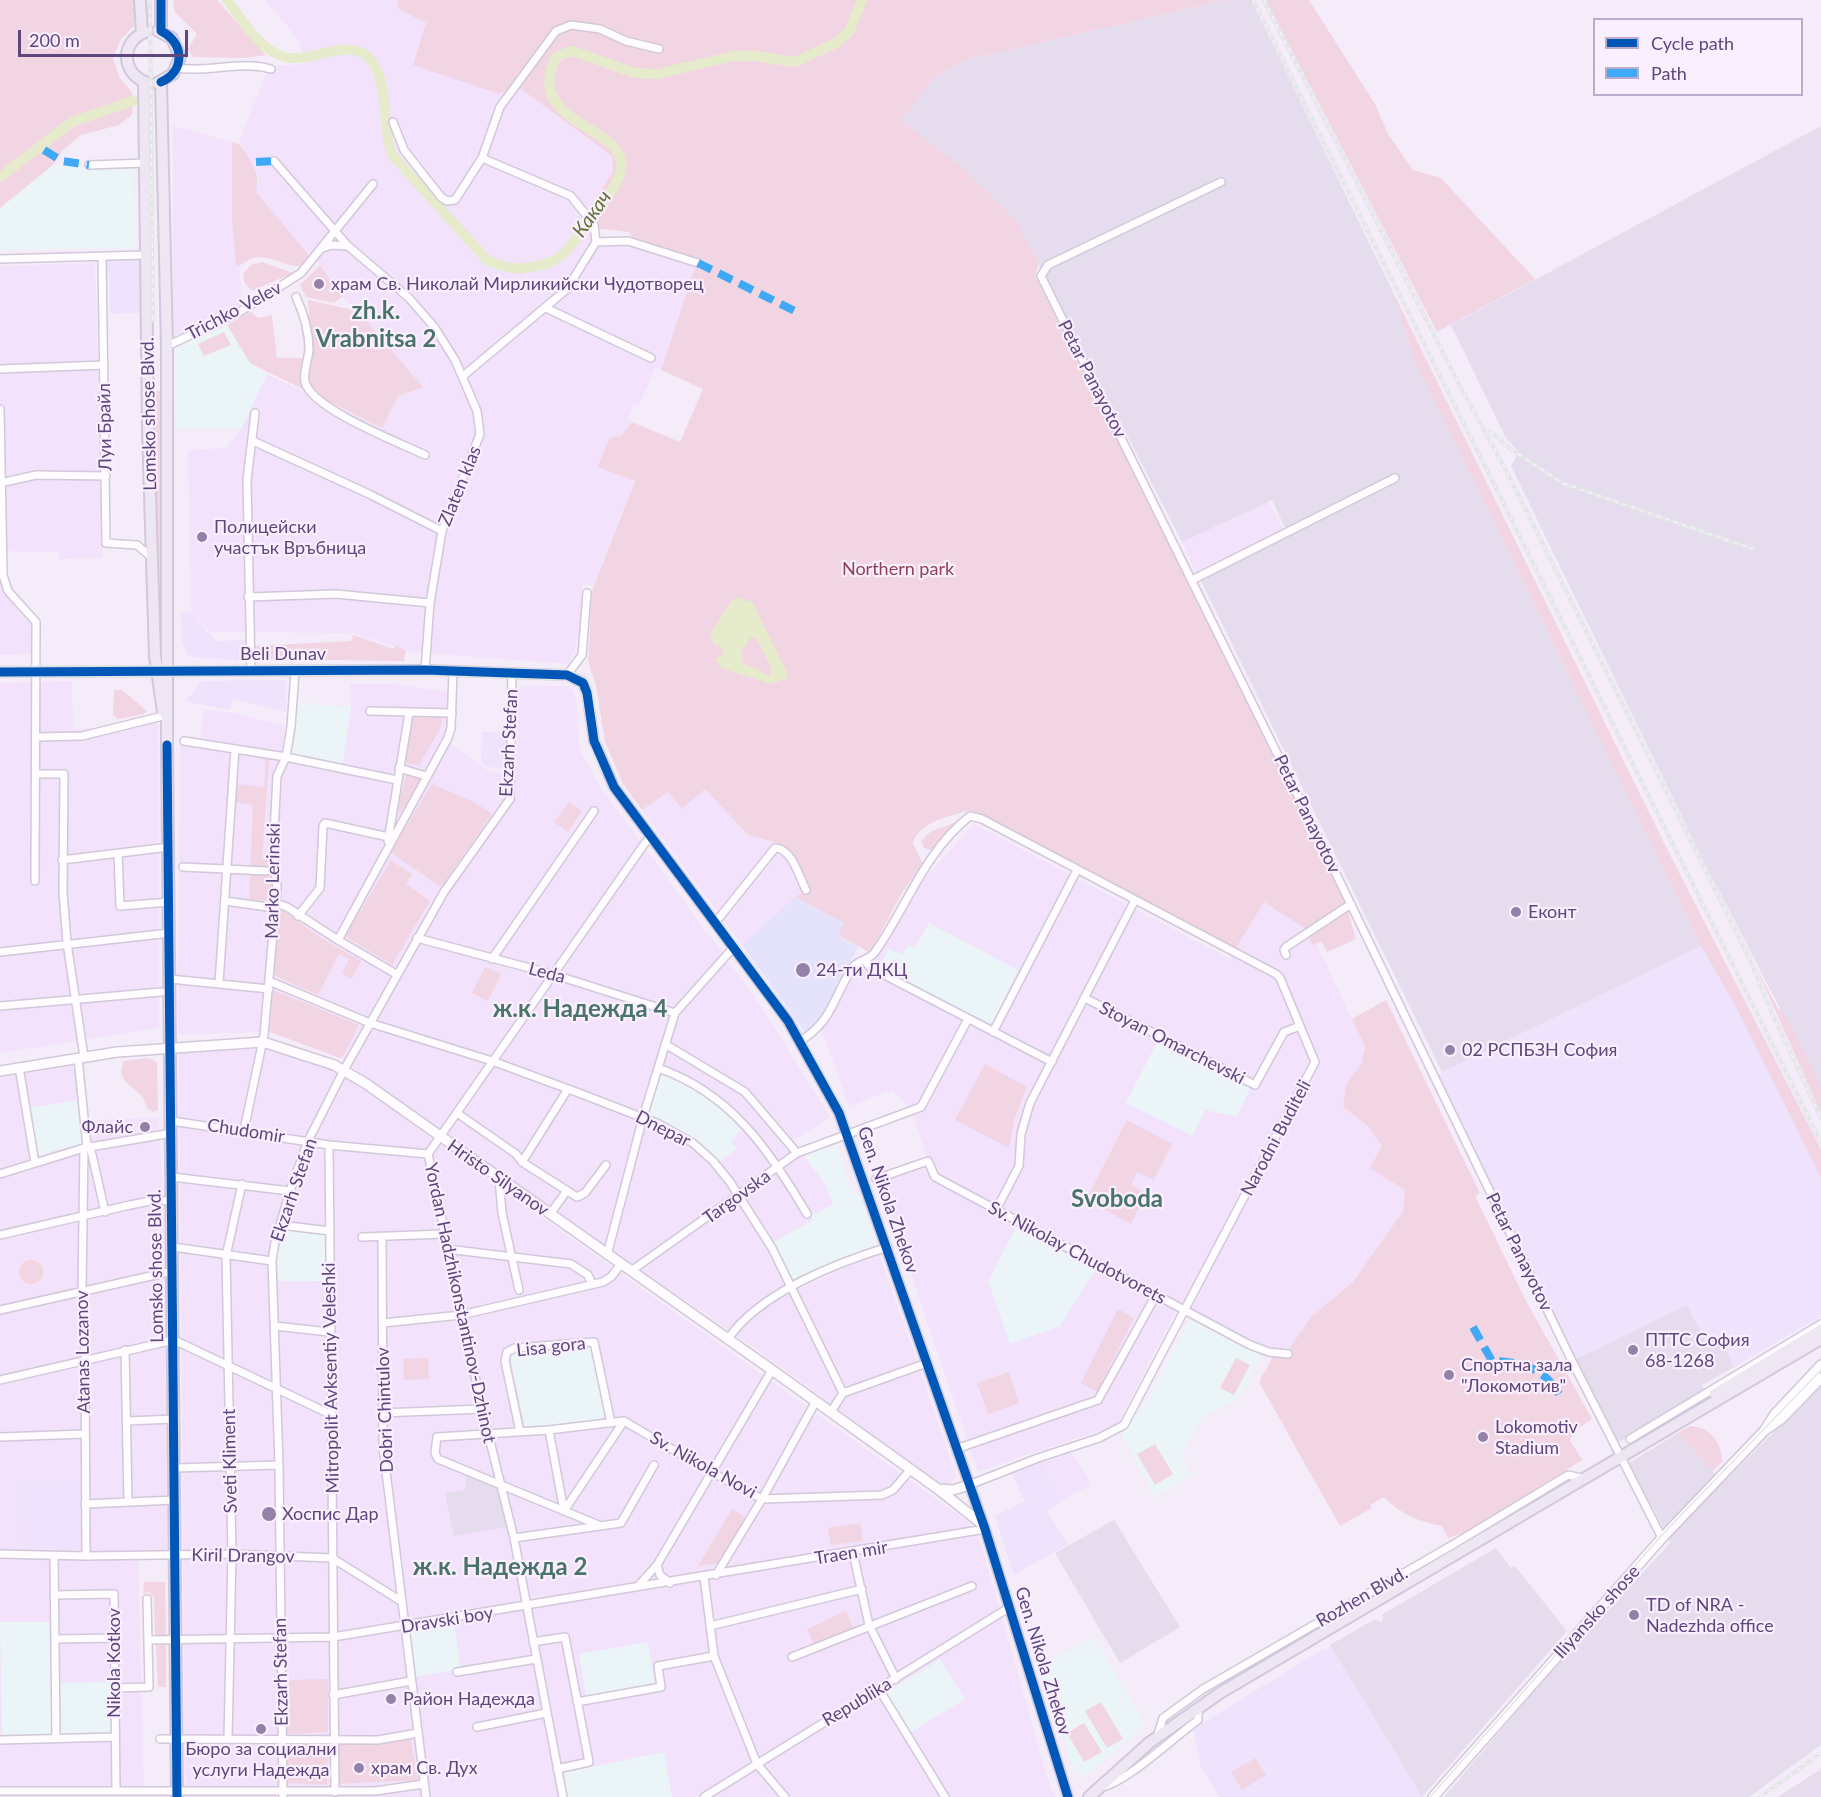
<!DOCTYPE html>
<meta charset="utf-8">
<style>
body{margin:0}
#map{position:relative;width:1821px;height:1797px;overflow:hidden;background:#f5ecf9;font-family:Lato,sans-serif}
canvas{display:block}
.legend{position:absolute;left:1593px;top:18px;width:210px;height:78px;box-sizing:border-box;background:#faefff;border:2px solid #bcaccb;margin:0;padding:8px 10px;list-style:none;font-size:18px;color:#5e477c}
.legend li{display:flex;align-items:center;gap:12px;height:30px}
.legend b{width:30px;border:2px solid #bcaccb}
.scale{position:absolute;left:18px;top:30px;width:170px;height:27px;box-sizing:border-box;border:3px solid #5e477c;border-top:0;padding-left:8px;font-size:18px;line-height:21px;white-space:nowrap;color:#5e477c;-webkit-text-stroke:4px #faefff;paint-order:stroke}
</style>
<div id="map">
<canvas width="1821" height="1797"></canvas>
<ul class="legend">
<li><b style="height:8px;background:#0057b8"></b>Cycle path</li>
<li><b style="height:8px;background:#3fa9f5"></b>Path</li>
</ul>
<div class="scale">200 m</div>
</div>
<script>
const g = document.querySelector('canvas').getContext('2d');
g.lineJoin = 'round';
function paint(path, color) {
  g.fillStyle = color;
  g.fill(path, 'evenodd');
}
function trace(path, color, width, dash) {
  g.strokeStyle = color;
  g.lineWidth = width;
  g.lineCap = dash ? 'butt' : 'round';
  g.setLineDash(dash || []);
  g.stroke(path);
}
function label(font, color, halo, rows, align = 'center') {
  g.font = font + ' Lato,sans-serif';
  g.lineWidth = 4.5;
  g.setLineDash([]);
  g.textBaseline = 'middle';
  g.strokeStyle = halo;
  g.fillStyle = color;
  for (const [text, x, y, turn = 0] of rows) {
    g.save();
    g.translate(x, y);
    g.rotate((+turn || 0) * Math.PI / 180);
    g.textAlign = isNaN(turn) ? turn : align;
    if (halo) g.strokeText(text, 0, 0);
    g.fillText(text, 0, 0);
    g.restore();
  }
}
const residential = new Path2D(`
 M265,0H398L397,8L426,22L413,65L521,89L612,156L613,171L582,218L592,228L594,242L600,246L616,243L630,245L697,266L661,370L655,368L639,406L634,404L628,419L632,422L621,436L609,438L598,466L635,480L593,587L582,583L580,632L569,664L412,652L352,633L210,632L191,612L188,450L226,448L241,429L267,374L382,428L358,311L342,297L320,265L297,244L255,192L259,180L254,164L239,142L269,66L305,64L298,39Z
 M173,126L232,142L242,305L178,335L173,332Z
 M95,263L103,555L100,558L59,559V552L0,551V266Z
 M1268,501L1283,530L1197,574L1182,542Z
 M0,579L4,594L32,625V654L0,655Z
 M72,681L73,730L158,721L159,1028L0,1053V683Z
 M350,684H391L456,693L451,745L491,773L516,775L519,686H565L572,689L576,697L579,748L600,787L759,1003L830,1117L792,1141L827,1187L833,1204L811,1216L813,1220L772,1243L792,1292L879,1253L955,1471L956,1477L951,1483L946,1485L935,1480L748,1343L560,1215L340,1058L270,1032L178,1034L180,746L199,747L204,709L233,713L285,726L281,759L340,774L351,707Z
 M705,789L748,835L785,845L810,890L795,897L742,945L642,810L668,792Z
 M974,824L1230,959L1264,901L1306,929L1312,945L1316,943L1365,1047L1361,1065L1346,1084L1343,1107L1368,1126L1383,1147L1405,1190L1403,1211L1353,1282L1311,1317L1288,1350L1258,1346L1179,1304L1117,1425L978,1471L880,1183L929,1162L910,1108L892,1090L849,1106L822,1030L856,971L873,961L922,882Z
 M269,1049L329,1069L350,1080L967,1521L979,1537L1049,1784L1055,1797H185L179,1051Z
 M82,1064L89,1120L158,1118L164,1204L167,1552L138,1554L144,1792L169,1793V1797H0V1078Z
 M1072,1453L1091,1484L1063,1501L1044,1462Z`);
const commercial = new Path2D(`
 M139,259L140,313L110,314L109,274H106L105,260Z
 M190,612L216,641L246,640L248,661L189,657L182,641L181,613Z
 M285,680L286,712L233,699L230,710L188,702V698L202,681Z
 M482,732H508L506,770L481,765Z
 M1701,946L1736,1007L1821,1178V1316L1734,1367L1718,1335L1705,1341L1686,1306L1572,1361L1436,1081L1442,1072Z
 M1042,1460L1063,1501L1047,1511L1068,1544L1014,1575L995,1516L1025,1501L1011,1472Z
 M80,1480L82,1547L24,1548L22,1481Z
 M1330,1645L1422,1797H1219L1201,1767L1193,1729L1322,1650L1329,1649Z`);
const industrial = new Path2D(`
 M1225,0H1251L1393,292L1413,357L1701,946L1442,1072L1200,579L1288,534L1272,500L1182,542L1016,220L956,162L901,120L935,78L967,60Z
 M1821,126V1087L1705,864L1511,466L1519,452L1506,438L1451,325Z
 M1687,1305L1705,1341L1718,1335L1734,1367L1702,1385L1705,1391L1619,1442L1576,1359Z
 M1821,1384V1745L1749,1797H1444L1535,1690L1671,1542L1629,1463L1678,1433L1723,1483Z
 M467,1476L497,1484L507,1527L454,1536L445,1493L465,1490Z
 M1114,1520L1180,1627L1120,1663L1055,1553Z
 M1496,1548L1511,1568L1515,1566L1567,1631L1422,1797L1330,1645L1375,1619L1380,1622L1383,1620V1614Z
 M1821,1769V1797H1778Z`);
const education = new Path2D(`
 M52,166L133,167L136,248L0,250V208Z
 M227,325L250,363L267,374L241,429L176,428L175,348Z
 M297,703L351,707L342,768L291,756Z
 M929,923L1018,970L993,1022L989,1023L879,967L888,949L903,954L908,945L915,948Z
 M1158,1040L1251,1087L1237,1117L1205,1110L1193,1136L1126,1103Z
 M661,1073L710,1096L743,1127L731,1142L737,1149L718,1162L692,1138L649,1116Z
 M79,1100L84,1143L36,1156L29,1108Z
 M837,1145L852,1195L859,1193L877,1245L836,1261L794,1282L772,1243L813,1220L811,1216L833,1204L827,1187L806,1157L823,1147L826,1150Z
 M1016,1227L1096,1269L1060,1326L1010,1344L988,1281Z
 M282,1228L328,1234L327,1281H278L277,1252Z
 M1191,1316L1262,1355L1239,1398L1203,1418L1182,1452V1460L1192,1475L1155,1497L1121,1435L1144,1406Z
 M591,1346L605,1414L600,1420L525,1428L510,1356L514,1353Z
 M0,1622H51L53,1734L2,1735Z
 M454,1623L461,1669L415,1677L410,1630Z
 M1094,1637L1145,1725L1082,1780L1079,1770L1074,1771L1064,1736L1058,1737L1037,1667Z
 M648,1642L655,1685L586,1696L579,1654Z
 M940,1659L965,1699L910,1733L885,1693Z
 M111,1682L112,1734L60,1735L59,1683Z
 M664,1752L672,1797H568L563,1773Z`);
const medical = new Path2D(`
 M795,897L845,923L838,936L858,947L820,1020L805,1032L742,945Z`);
const green = new Path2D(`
 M0,0H135L134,26L121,39L113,58L120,78L133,94L132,115L119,125L81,135L63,150L52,166L0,208Z
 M173,0H217L266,55L245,58L193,57L188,49L197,34L174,11Z
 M398,0H1225L967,60L935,78L901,120L956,162L1016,220L1039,263L1035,276L1342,892L1356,939L1327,952L1322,942L1312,945L1306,929L1264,902L1236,948L970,810C949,817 921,820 913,843L923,864L903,891L870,953L838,935L844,923L795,897L809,889L785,845L748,835L705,789L682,809L668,792L642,810L623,784L605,742L596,686L588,661L592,591L635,481L598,467L609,438L621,436L632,422L680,442L703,389L661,370L698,259L633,238L629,232L600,229L586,213L613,171L612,156L521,89L515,86L500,94L413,65L426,23L397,8Z
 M1266,0H1309L1375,104L1388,134L1413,170L1441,178L1535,279L1437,332Z
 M232,142L239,144C251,160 261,172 256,192L311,258L307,265C290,270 277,257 259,257C250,257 245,264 236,266L232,217Z
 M262,262L293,273L252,291L244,282L243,274L251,265Z
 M320,265L342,297L334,303L306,297L300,285Z
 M1393,292L1667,849L1821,1149V1178L1736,1007L1701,946L1413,357Z
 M308,300L358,311L423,387L398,396L382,428L250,363L227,325L251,312L258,318L272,315L277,358H311Z
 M224,332L231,345L204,356L198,344Z
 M152,391H162L160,523L163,655L161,658Z
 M353,635L394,649L395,646L406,650L404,661L254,659L253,646L351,641Z
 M114,690H122L147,711L144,714L118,719L113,715Z
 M412,717L442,718L440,729L419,765L408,764L404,757Z
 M266,756L278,757V760H269L262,859L271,860V901L249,900L253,805L234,802L235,784L264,787Z
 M410,774L422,778L400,814L398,808L406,775Z
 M432,784L474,802L492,814L441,887L390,852Z
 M569,802L582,811L568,832L554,822Z
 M954,823L956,824L933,851L924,848L921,841L930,832Z
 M391,860L412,874L406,884L430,901L392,965L345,936Z
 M281,909L318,936L361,961L351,979L342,974L349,959L339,954L318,995L274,975L279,910Z
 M1754,963L1777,1007L1786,1016L1821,1087V1113Z
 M485,967L501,974L488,1001L472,993Z
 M273,990L359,1025L343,1056L340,1058L270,1032Z
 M1386,1000L1480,1193L1475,1196L1526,1301L1592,1419L1574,1431L1570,1440L1582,1460L1466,1532L1448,1538L1442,1526C1419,1522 1400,1514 1384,1497L1370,1505L1372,1508L1340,1526L1259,1382L1273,1356L1288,1357V1350L1311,1317L1353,1282L1403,1211L1405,1190L1370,1168L1382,1146L1368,1126L1343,1107L1346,1084L1361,1065L1365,1047L1352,1019Z
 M148,1058L157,1062L158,1110L153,1112L147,1108C143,1085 112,1086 124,1061Z
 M985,1064L1027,1087L1014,1119L1009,1148L955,1120Z
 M1127,1120L1172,1144L1154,1180L1137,1172L1131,1185L1146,1194L1131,1224L1086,1200Z
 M19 1272a12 12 0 1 1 24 0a12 12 0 1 1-24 0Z
 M1118,1309L1134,1318L1097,1392L1081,1383Z
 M428,1358L429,1379L404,1380L403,1359Z
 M1236,1358L1250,1365L1234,1395L1220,1388Z
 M1009,1372L1019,1403L988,1414L977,1383Z
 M1690,1426C1710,1426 1722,1443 1722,1462L1712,1471L1678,1433Z
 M1155,1444L1173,1474L1155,1485L1137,1454Z
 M732,1509L746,1518L720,1563L698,1566Z
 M860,1523L863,1541L831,1545L828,1528Z
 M144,1582H165L166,1635L155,1636L154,1596H151L150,1592L143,1593Z
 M846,1611L853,1628L814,1645L807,1629Z
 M156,1645H166V1687H158Z
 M328,1679V1732L289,1734L286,1732V1680Z
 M1101,1702L1123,1739L1107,1748L1085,1711Z
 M1084,1723L1102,1752L1084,1762L1067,1733Z
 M410,1737L418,1780L337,1784V1743Z
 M289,1743L328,1745L327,1785L287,1783Z
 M1255,1758L1266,1775L1242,1790L1231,1772Z`);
const water = new Path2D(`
 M737,598L752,602L788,675L787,678L771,684L721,668L715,659L725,654L719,644L715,646L710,634L731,601ZM751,637L757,639L772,670L769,676L742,662V650Z`);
const river = new Path2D(`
 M227,0C242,19 260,51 285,57C311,64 353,34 372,62C390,87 381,126 392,155L486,259C506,271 526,270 548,263C566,257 578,236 589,221C598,210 619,184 621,170C628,124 522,126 556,57L572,51L635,73L657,74L734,56H756L795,62L836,43L849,32L862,0
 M0,177L72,122L134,101`);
const street = new Path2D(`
 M177,68C208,73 240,60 271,69
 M393,122L404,150L441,197L447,201L455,200L482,158L500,107L556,31L571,25L600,29L626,41L659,49
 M482,158L571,196L594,225L596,242
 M274,161L348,246L409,298L435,328L455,360L477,411L480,434L442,531L430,603L425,670
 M89,165L145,163
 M1221,182L1048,265L1041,276L1309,818L1572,1361L1662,1538
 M320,249L331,245L348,246
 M102,256L106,543L137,545L150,556
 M0,259L145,255
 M296,297C304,314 309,331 309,350C308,360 303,373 305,382C312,409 398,442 425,455
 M546,308L651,358
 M167,346L238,313L301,273L373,184
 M0,369L104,365
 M463,376L567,289L596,242L628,241L698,263
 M0,409L3,575L8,591L36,622L35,881
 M253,441L369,494L442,531
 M0,483L36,475L106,476
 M1192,580L1395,478
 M248,597L336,594L430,603
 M251,671L247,480L255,413
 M567,675L582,655L587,593
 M370,711L452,713
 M36,737L82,736L163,716
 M184,741L286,757L397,780
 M399,768L426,776
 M36,774H64L63,892L67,943L84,1057
 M388,841L409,713
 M118,853L120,906L170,902
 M62,860L169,847
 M183,867L266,871
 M225,901L275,908
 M275,903L287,907L338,940L448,738L451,728L453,671
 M298,916L320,888L323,826L325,823L393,838
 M715,923L775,848C792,848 799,877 806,890
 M417,938L552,974L675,1013
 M338,940L396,974
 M0,952L170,933
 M1286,955L1284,950L1286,947L1351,904
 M492,959L594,811
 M864,960L871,968L1052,1062
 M170,979L269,989
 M269,981L370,1023L492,1061L579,1093L659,1124L693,1143L713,1161L730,1182L772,1248L843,1393L831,1412
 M219,983L235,749
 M1085,998L1255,1085L1284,1032L1300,1026
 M0,1006L161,992
 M993,1032L1077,870
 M800,1041C833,1021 833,997 853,967C858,960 870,960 875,952C907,907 924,852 970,816L982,819L1276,974L1280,978L1315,1062L1124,1425L1099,1438L1038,1458L969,1485
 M665,1044L745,1092L797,1153
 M78,1058L87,1147
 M19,1067L35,1163
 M658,1068C731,1093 770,1151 807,1214
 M457,1113L516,1154L522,1162L577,1197L585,1193L606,1165
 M172,1121L329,1145L428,1154
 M244,1130L264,1035L277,888L273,852L277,776L286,757L291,727L295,671
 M329,1145L335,1792
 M90,1146L105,1212
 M84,1148L82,1290L85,1358L86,1556
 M522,1162L568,1089
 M0,1174L84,1148L172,1133
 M172,1177L290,1191
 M499,1178L502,1213L519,1290
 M876,1179L928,1161L935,1177L1250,1345L1269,1352L1288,1354
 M996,1210L1019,1166L1021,1134L1030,1103L1135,900
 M550,1214L566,1192
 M280,1225L330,1231
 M0,1235L130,1205L155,1200L172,1201
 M362,1237L444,1234
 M382,1237L383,1447L426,1797
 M173,1247L272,1261
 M455,1250L571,1264L588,1275L592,1284
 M607,1255L643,1117L675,1013L733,948
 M631,1271L797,1153L921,1107L968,1019
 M0,1310L173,1271
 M383,1323L461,1315L603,1282L611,1277L621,1264
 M275,1326L329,1332
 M728,1339C759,1293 836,1263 888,1247
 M125,1350L128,1501
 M0,1380L174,1340L332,1415
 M843,1393L927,1363
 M382,1413L482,1409
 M127,1421L175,1419
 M549,1430L564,1511
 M520,1432L505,1361L507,1352L515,1348L594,1342L611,1423
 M0,1437L84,1434
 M1630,1439L1821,1324
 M956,1449L1098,1400L1156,1295
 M175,1468L279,1465
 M85,1504L175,1500
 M564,1511L624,1421
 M601,1526L438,1459L435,1453L437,1437L549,1430L624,1421L711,1472L762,1499L882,1495L893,1490L911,1469
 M514,1538L621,1523L654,1465
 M853,1553L869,1625L896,1679
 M0,1554L86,1556L232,1554L332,1558L401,1601
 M54,1556L56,1738
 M657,1565L660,1575L670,1583
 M716,1575L762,1499L816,1401
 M704,1577L714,1656L757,1764L785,1797
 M637,1587L657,1565L772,1370
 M54,1595L114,1594L116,1791
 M710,1626L862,1589
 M55,1639L115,1638
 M148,1640L333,1637L985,1529
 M533,1642L565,1637L589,1762L557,1769
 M792,1657L972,1586
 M457,1672L536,1659
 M114,1688L149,1687L147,1599
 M879,1689L945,1797
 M333,1695L411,1681
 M577,1702L661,1687L658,1666L714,1656
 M477,1727L546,1713
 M1157,1737L1163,1718L1203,1689L1454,1544L1568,1475L1581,1478
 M160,1739L378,1740L418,1733
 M228,1739L232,1554L226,1256L242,1184
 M0,1740L114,1737
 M1102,1787C1127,1782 1174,1737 1198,1720V1708
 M0,1791H375L424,1784
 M283,1797L279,1465L272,1261L275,1242L290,1191L308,1141L344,1070L444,892L510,799L512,673
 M563,1797L514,1538L482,1409L428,1154L645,843L651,838
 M704,1797L1010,1607`);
const secondary = new Path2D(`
 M0,672L425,670L567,675L583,683L587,693L594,741L614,787L788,1021L839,1113L985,1529L1068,1797
 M0,1071L117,1052L263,1042L334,1065L365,1083L772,1370L938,1489L982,1524
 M1766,1428L1775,1414L1821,1365
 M938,1489L953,1490L969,1485
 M1433,1797L1662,1538L1765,1430L1781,1419L1821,1378`);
const primary = new Path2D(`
 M140,0L142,33
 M161,0V31
 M145,32C119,43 122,75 148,83
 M144,82L148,430L155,656L163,712
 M161,82L167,346V745L177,1797
 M157,83L173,74L180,57L172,38L158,31
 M1715,1394L1821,1330
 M1089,1797L1149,1743L1220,1693L1821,1339`);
const tram = new Path2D(`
 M0,666H425L564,670L585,676C597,690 593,714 597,731C601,750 608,767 617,784C691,894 787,990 843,1111L977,1495L1071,1797
 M0,677L426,675L565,680L577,684L581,689L592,749L602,774
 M1430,1797L1661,1536L1821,1370`);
const rail = new Path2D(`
 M150,0L153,321
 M1253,0L1821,1142
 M1264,0L1460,386L1507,472L1748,956L1775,1020L1821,1118
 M1490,431L1508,447L1562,483L1753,549
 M1760,1797L1821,1753`);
const quiet = new Path2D(`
 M44,150L62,161L89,165
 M256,162L274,161
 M698,263L801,314
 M1473,1327L1492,1361C1522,1362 1543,1367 1559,1394`);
const cycleway = new Path2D(`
 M161,0V31C185,43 185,71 161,82
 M0,672L425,670L567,675L583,683L587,693L594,741L614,787L788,1021L839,1113L985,1529L1068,1797
 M167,745L177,1797`);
const markers = [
 [319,284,6,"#9381a8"],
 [202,537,6,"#9381a8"],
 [1516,912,6,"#9381a8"],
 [803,970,8,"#9381a8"],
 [1450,1050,6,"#9381a8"],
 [145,1127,6,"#9381a8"],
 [1633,1350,6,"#9381a8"],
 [1449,1375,6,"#9381a8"],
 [1483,1437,6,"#9381a8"],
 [269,1514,8,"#9381a8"],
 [1634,1615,6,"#9381a8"],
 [391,1699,6,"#9381a8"],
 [261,1729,6,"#9381a8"],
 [359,1768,6,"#9381a8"]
];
const poiNames = [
 ["храм Св. Николай Мирликийски Чудотворец",331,284],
 ["Полицейски",214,527],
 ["участък Връбница",214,548],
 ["Еконт",1528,912],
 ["24-ти ДКЦ",816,970],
 ["02 РСПБЗН София",1462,1050],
 ["Флайс",133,1127,"right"],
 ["ПТТС София",1645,1340],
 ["68-1268",1645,1361],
 ["Спортна зала",1461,1365],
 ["\"Локомотив\"",1461,1386],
 ["Lokomotiv",1495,1427],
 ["Stadium",1495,1448],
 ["Хоспис Дар",282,1514],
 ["TD of NRA -",1646,1605],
 ["Nadezhda office",1646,1626],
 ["Район Надежда",403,1699],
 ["Бюро за социални",261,1749,"center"],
 ["услуги Надежда",261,1770,"center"],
 ["храм Св. Дух",371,1768]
];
const streetNames = [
 ["Trichko Velev",234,311,-28],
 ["Petar Panayotov",1092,379,63],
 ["Lomsko shose Blvd.",149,414,-91],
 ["Луи Брайл",105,427,-91],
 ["Zlaten klas",460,486,-68],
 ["Beli Dunav",283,654],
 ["Ekzarh Stefan",509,743,-87],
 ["Petar Panayotov",1307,814,64],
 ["Marko Lerinski",273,881,-89],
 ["Leda",547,973,15],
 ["Stoyan Omarchevski",1172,1043,27],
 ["Dnepar",663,1129,27],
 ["Chudomir",246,1131,9],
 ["Narodni Buditeli",1276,1138,-62],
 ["Hristo Silyanov",498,1178,35],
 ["Ekzarh Stefan",294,1190,-71],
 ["Targovska",737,1197,-36],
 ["Gen. Nikola Zhekov",888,1200,71],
 ["Petar Panayotov",1519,1252,64],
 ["Sv. Nikolay Chudotvorets",1077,1253,28],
 ["Lomsko shose Blvd.",156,1266,-91],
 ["Yordan Hadzhikonstantinov-Dzhinot",460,1303,78],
 ["Lisa gora",551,1347,-6],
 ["Atanas Lozanov",83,1352,-91],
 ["Mitropolit Avksentiy Veleshki",331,1378,-91],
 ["Dobri Chintulov",385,1410,-92],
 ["Sveti Kliment",230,1461,-91],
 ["Sv. Nikola Novi",703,1465,29],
 ["Traen mir",851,1553,-9],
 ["Kiril Drangov",243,1556,1],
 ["Rozhen Blvd.",1362,1597,-30],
 ["Iliyansko shose",1597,1612,-48],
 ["Dravski boy",447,1620,-9],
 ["Gen. Nikola Zhekov",1043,1661,73],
 ["Nikola Kotkov",114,1663,-90],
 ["Ekzarh Stefan",281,1672,-91],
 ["Republika",857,1702,-31]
];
const parkNames = [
 ["Northern park",898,569]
];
const waterNames = [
 ["Какач",592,214,-55]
];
const districtNames = [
 ["zh.k.",376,311],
 ["Vrabnitsa 2",376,339],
 ["ж.к. Надежда 4",580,1009],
 ["Svoboda",1117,1199],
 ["ж.к. Надежда 2",500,1567]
];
paint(residential, '#f2e2fb');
paint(commercial, '#eee2fc');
paint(industrial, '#e5dced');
paint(education, '#ebf4f6');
paint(medical, '#e5e2fc');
paint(green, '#f2d5e3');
paint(water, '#e6ebcc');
trace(river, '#e6ebcc', 10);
trace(street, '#d1c8d9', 10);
trace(secondary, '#d2c8da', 12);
trace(primary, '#d1c8db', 14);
trace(street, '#fefcfe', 7);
trace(secondary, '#fefcfe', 9);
trace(primary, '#efe6f3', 10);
trace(tram, '#e2e6e6', 1.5);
trace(rail, '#e2e6e6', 4);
trace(rail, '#faefff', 1.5, [4.5]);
trace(quiet, '#3fa9f5', 8, [15, 8]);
trace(cycleway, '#0057b8', 9);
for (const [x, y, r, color] of markers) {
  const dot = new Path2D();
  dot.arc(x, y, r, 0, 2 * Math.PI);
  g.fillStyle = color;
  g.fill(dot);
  trace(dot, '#faefff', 2);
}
label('18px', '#5e477c', '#faefff', poiNames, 'left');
label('18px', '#5e477c', '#faefff', streetNames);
label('18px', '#904254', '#faefff', parkNames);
label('italic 20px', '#647333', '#faefff', waterNames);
label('bold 24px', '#4a7469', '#faefff', districtNames);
</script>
